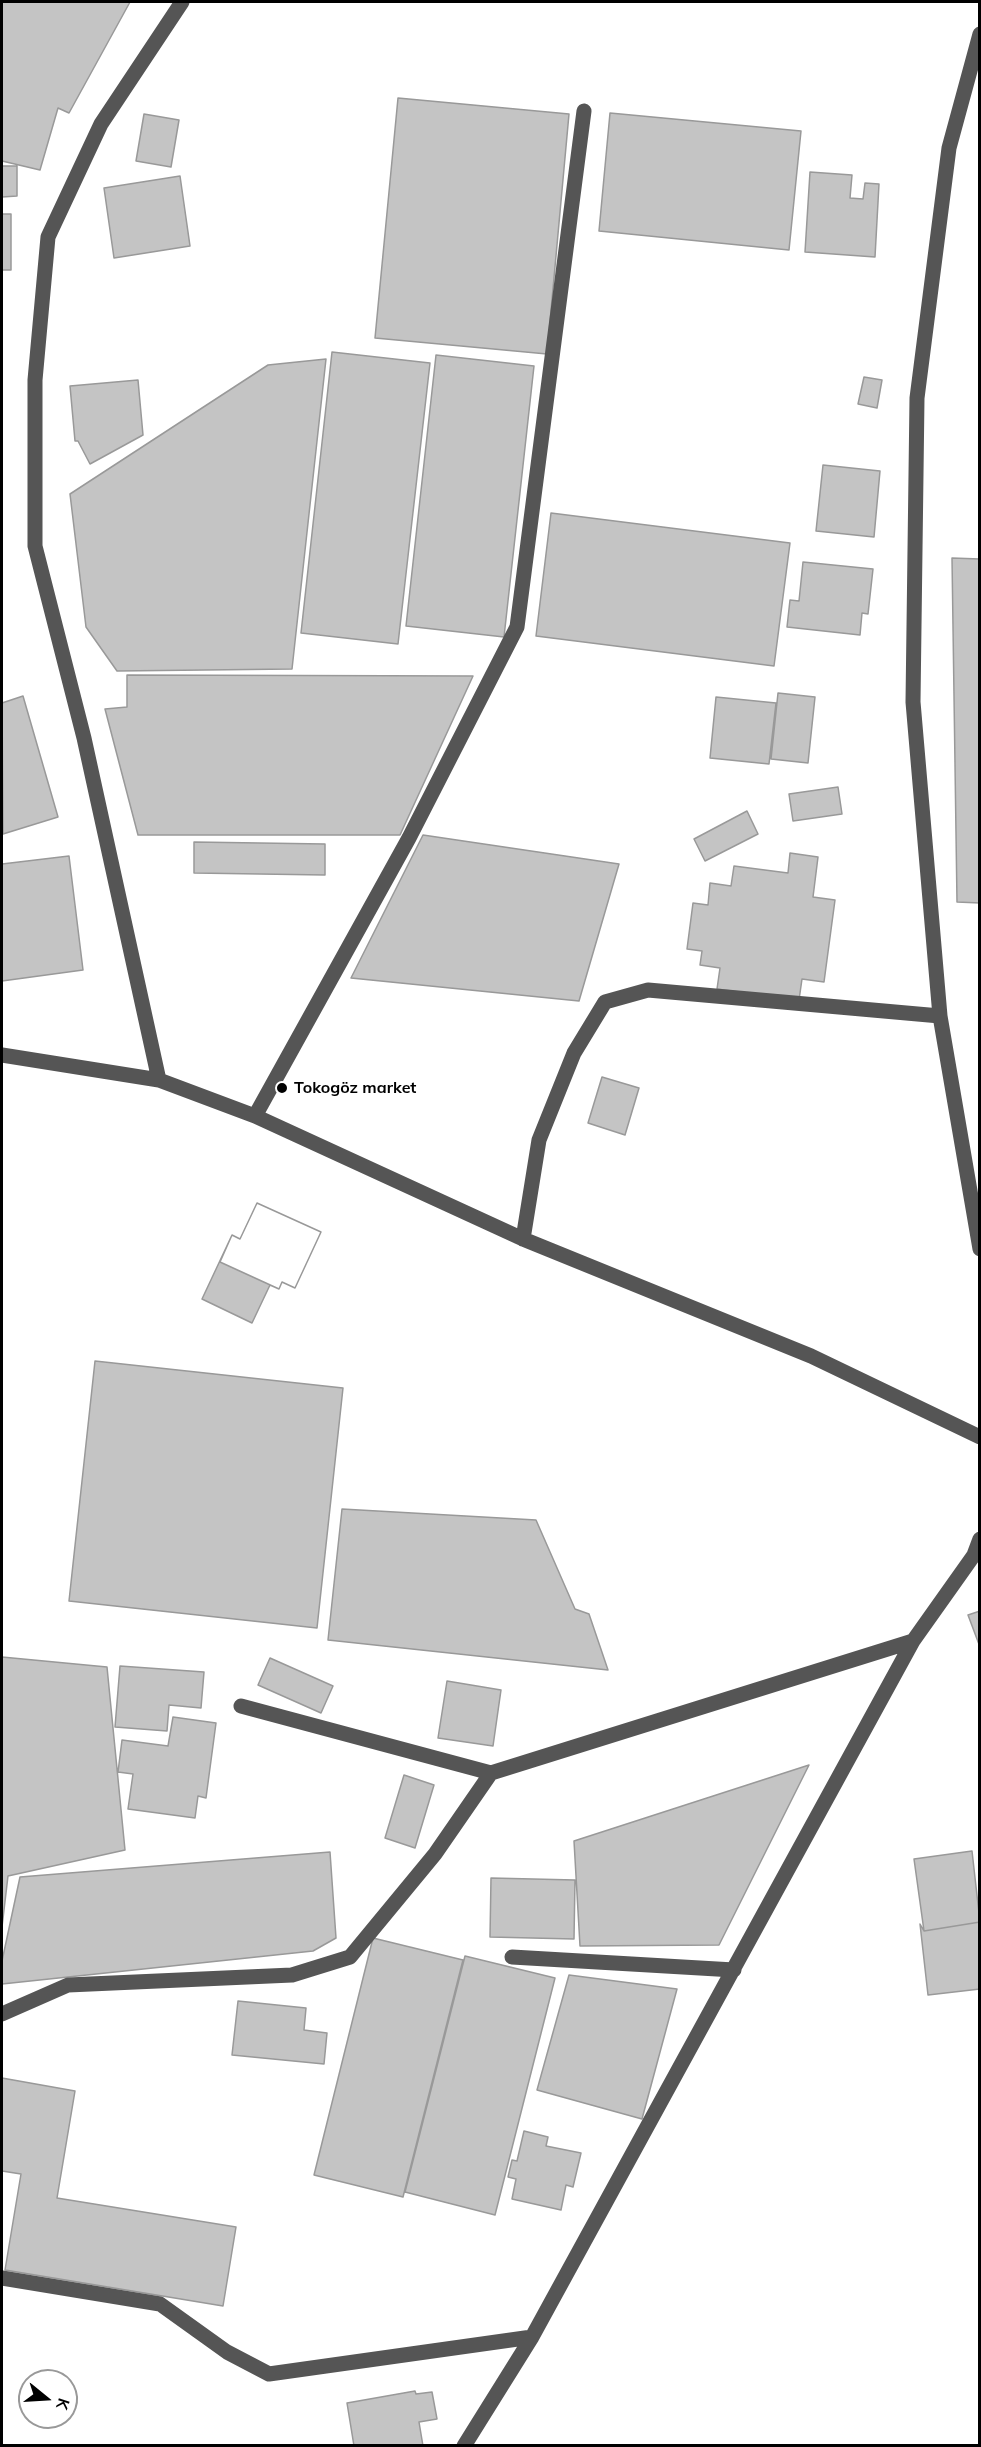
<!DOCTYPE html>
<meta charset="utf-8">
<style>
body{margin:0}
#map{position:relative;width:981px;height:2447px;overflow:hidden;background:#fff;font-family:Mulish,sans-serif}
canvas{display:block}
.frame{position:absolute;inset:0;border:3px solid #000;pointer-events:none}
.north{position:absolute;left:18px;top:2369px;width:60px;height:60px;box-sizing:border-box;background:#fff;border:2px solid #999;border-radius:50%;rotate:108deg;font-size:16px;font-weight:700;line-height:24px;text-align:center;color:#000}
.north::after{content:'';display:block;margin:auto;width:21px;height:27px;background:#000;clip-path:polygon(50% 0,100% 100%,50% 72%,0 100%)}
</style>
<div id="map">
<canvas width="981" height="2447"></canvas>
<div class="frame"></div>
<div class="north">K</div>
</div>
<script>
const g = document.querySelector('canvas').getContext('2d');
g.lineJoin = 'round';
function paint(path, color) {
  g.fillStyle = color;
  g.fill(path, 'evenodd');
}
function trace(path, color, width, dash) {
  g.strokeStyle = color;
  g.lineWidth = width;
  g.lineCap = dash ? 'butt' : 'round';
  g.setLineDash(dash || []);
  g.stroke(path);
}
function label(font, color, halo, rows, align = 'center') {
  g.font = font + ' Mulish,sans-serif';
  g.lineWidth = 4.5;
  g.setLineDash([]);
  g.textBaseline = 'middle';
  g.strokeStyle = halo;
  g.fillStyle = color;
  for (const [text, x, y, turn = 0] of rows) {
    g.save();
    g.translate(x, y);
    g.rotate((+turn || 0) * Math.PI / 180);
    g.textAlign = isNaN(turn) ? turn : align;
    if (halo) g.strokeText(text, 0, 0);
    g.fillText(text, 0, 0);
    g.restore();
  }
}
const building = new Path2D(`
 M2,2H130L69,113L58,108L40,170L2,161Z
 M398,98L569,114L547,354L375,338Z
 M610,113L801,131L789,250L599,231Z
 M144,114L179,120L171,167L136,161Z
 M2,166H17V196L2,197Z
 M810,172L852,175L850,198L863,199L865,183L879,184L875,257L805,252Z
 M180,176L190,246L114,258L104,188Z
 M2,214H11V270H2Z
 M332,352L430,363L398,644L301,633Z
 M436,355L534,366L504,637L406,626Z
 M326,359L292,669L117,671L86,627L70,494L268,365Z
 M864,377L882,380L877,408L858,404Z
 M138,380L143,435L90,464L78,441H75L70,386Z
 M823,465L880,471L874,537L816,531Z
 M551,513L790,543L774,666L536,636Z
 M952,558L980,559V903L957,902Z
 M803,562L873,569L868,614L862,613L860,635L787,627L790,600L799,601Z
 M127,675L473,676L400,835H138L105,709L127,707Z
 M778,693L815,697L808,763L771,759Z
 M23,696L58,817L3,834L2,703Z
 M716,697L776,703L769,764L710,758Z
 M838,787L842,814L793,821L789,794Z
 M747,811L758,834L705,861L694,839Z
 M423,835L619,864L579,1001L351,978Z
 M194,842L325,844V875L194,873Z
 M790,853L818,857L813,897L835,900L824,982L802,979L799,1000L717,989L720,968L700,965L702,951L687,949L693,903L708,905L710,883L731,886L734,866L788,873Z
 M69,856L83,970L2,981V864Z
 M602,1077L639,1088L625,1135L588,1123Z
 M257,1203L321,1232L295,1288L282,1282L279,1289L220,1262L232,1235L240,1239Z
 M257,1203L321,1232L295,1288L282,1282L279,1289L270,1285L252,1323L202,1299L232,1235L240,1239Z
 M95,1361L343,1388L317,1628L69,1601Z
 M342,1509L536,1520L575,1609L589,1614L608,1670L328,1640Z
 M980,1611V1647L968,1615Z
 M2,1657L107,1667L125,1850L8,1876L2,1927Z
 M270,1658L333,1686L321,1713L258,1685Z
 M120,1666L204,1672L201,1708L169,1705L167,1731L115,1727Z
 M447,1681L501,1690L493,1746L438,1738Z
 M173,1717L216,1723L206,1798L198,1796L195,1818L128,1809L133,1774L118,1772L122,1740L168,1746Z
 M809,1765L719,1945L580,1946L574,1841Z
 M404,1775L434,1785L415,1848L385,1838Z
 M972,1851L980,1922L924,1931L914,1859Z
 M330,1852L336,1938L313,1951L2,1984V1961L20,1877Z
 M491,1878L575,1880L574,1939L490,1937Z
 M980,1922V1989L928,1995L920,1924L924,1931Z
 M373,1938L463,1960L403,2197L314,2175Z
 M465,1956L555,1978L495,2215L405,2192Z
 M569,1975L677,1989L642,2119L537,2090Z
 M238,2001L306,2008L304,2030L327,2033L324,2064L232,2055Z
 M2,2078L75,2091L57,2198L236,2227L223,2306L5,2270L21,2174L2,2171Z
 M524,2131L548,2137L546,2146L581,2153L573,2187L566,2185L561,2210L512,2199L516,2179L508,2177L512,2160L517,2161Z
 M415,2391L416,2394L432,2392L437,2419L419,2422L423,2446H354L347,2403Z`);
const minor = new Path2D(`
 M980,34L949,148L917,398L913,702L940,1016L980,1249
 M2,1055L159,1080L255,1116L523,1239L811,1356L980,1437
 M159,1080L84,738L35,546V380L48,237L101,124L182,2
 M255,1116L409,838L517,627L584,111
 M523,1239L539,1140L574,1053L605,1002L648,990L940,1016
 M241,1706L491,1773
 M512,1957L734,1970
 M2,2014L68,1985L292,1975L350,1957L435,1854L491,1773L913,1641
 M2,2278L160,2304L227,2352L269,2374L532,2337
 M464,2446L532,2337L913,1641L974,1555L980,1539`);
const markers = [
 [282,1088,6,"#000"]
];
const poiNames = [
 ["Tokogöz market",294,1088]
];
paint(building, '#c4c4c4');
trace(building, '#999', 1.5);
trace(minor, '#555', 15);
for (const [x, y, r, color] of markers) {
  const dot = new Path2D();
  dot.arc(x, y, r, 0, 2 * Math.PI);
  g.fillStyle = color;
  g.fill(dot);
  trace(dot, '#fff', 2);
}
label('bold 16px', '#000', '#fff', poiNames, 'left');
</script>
